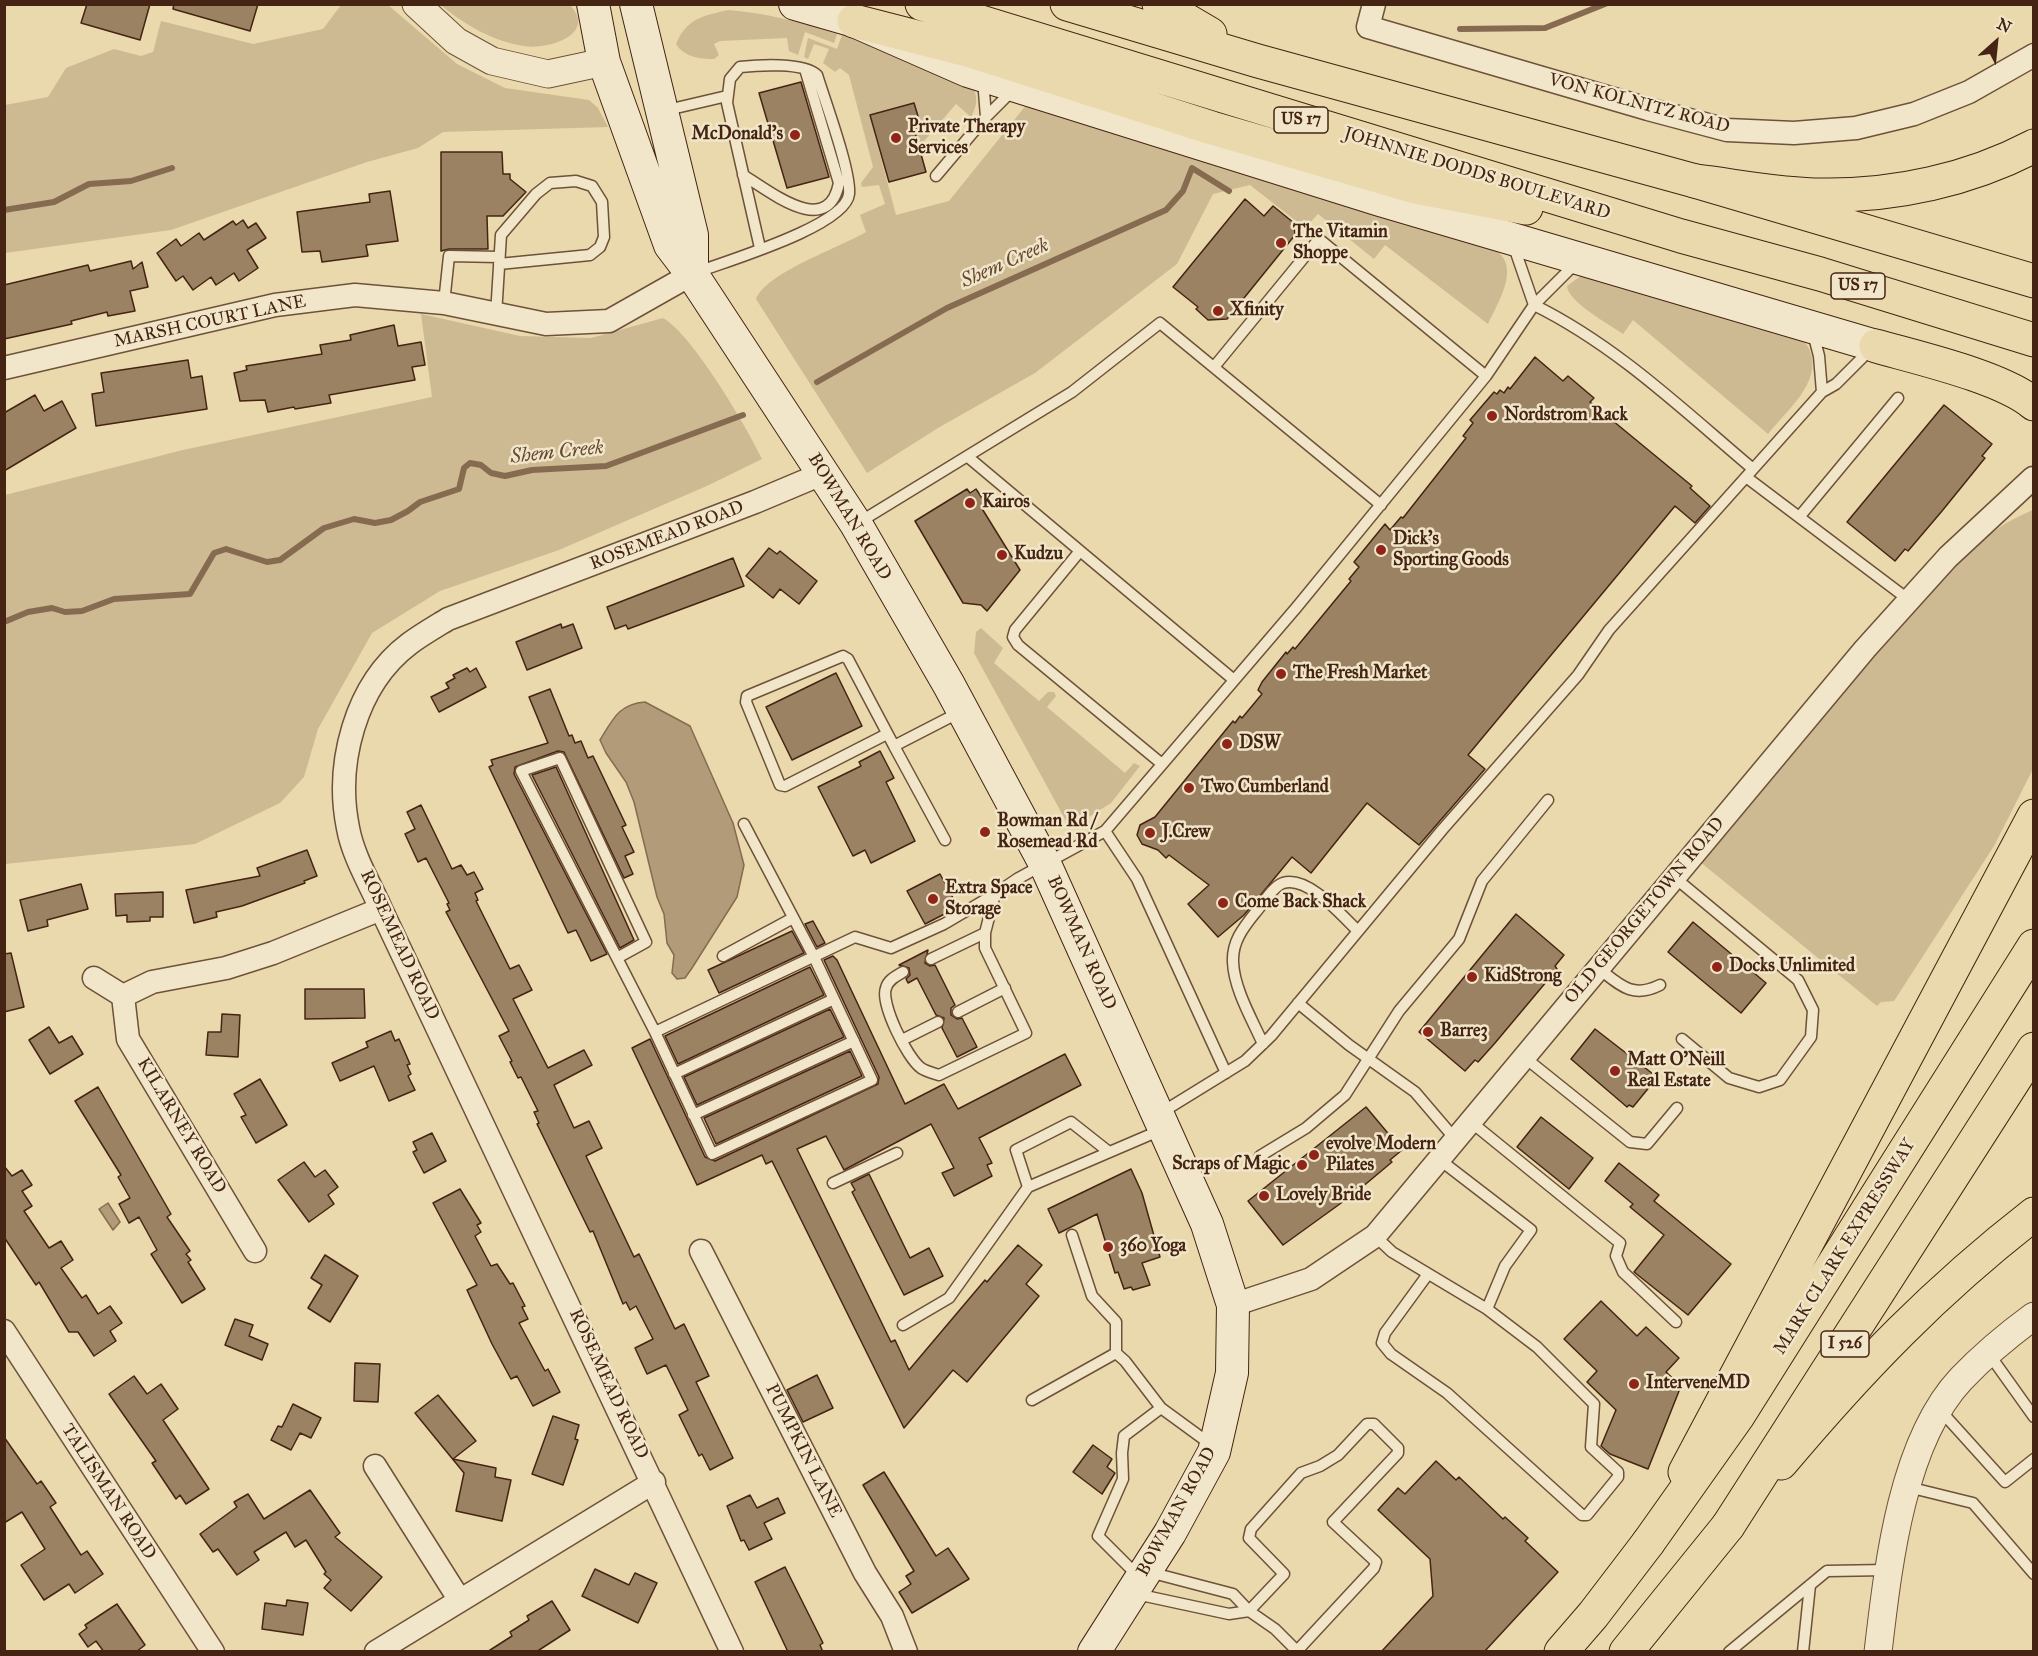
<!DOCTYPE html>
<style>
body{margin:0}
#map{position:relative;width:2038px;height:1656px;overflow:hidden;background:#e9d9ac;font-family:"IM FELL Great Primer",serif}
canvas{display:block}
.frame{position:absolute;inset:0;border:6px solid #452413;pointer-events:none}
.north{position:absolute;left:1966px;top:12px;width:60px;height:60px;-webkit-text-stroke:4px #f1e6c9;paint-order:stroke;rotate:27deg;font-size:16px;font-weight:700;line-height:24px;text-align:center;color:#452413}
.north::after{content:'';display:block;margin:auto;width:21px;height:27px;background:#452413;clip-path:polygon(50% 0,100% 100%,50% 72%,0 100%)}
</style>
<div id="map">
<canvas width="2038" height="1656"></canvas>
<div class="frame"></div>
<div class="north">N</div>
</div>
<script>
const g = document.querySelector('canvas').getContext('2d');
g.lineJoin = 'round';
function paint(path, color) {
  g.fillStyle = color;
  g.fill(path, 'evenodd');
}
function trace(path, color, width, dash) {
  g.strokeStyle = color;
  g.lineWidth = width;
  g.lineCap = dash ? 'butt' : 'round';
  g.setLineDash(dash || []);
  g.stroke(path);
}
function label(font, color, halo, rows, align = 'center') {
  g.font = font + ' "IM FELL Great Primer",serif';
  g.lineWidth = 5;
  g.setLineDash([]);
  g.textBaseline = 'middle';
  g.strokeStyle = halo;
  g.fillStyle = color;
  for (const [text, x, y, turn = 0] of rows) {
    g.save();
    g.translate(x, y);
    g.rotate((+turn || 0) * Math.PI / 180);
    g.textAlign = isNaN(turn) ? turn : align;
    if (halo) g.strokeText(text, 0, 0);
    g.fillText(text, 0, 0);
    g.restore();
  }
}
const green = new Path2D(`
 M388,5L457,64L505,88L589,100L598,108L608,127L443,132L418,148L367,162L171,230L5,253V105L48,97L66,68L114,49L141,56L153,52L161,21L253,44L323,29L341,5Z
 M441,5H570C598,35 547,50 524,46C494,42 463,24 441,5Z
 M728,10C766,13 801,22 837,34L834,43L805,32L798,55L789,51L787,38L720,41L714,44L719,55L714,59C700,59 684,57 676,44C687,18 703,16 728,10Z
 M842,35L971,83C978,96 978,104 971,117L956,104L919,147L914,129L921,126L914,103L870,116L896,215L949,201L1027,104L1497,251C1520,269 1498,302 1488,324L1385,245L1374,259L1318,214L1305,228L1250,185L1213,194L1177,264L1035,373L938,428L867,473L756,299C767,272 839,248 866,232L860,215L885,204L879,185L862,187L861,183L873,167L849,75L840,68L835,72L823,63L829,49L814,44L808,59L804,57L808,38L837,49Z
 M1582,275L1795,333C1800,338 1808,344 1810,351C1822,383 1786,411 1768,434L1633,320L1623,334C1609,324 1568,302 1567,286Z
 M421,314L520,336L591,338L663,318C692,334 747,427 762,459L709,485L559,550L440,591L372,633L318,729L304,777L280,803L195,844L5,864V495L183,450L432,397Z
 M2033,510V769L1994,846L1894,1001L1881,1002L1877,1006L1699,861C1747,804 1795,747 1843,690C1894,630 1959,539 2033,510Z
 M981,628L1003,648L994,663L1039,701L1048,692H1054L1056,696L1047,707L1125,773L1134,763L1140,766L1111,803L1076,825L1066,821L974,653L976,632Z`);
const water = new Path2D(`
 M645,702L690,726L733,823L744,865L737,897L692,968L685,978L677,979L672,973L674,955L667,943L664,914L657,897L634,802L626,782L606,753L600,740C613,719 619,704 645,702Z
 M108,1203L120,1222L113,1230L99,1209Z`);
const stream = new Path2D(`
 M1460,29L1545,28L1605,4
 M4,210L54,202L89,184L131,181L172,168
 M817,382L947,308L1166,210L1183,191L1192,168L1229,191
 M4,622L28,612L52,608L65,612L82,611L114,599L190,594L214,553L226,549L267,562L280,560L324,528L354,519L375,523L391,520L408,511L420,502L459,489L464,468L470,463L481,465L491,473L505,476L532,470L606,466L743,415`);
const building = new Path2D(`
 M87,4H150L140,40L81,23Z
 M174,4H258L250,31L173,9Z
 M801,82L829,177L787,188L759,93Z
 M914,103L921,126L914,129L926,172L889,182L870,115Z
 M441,152H502L503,174H510V179L526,192L503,216H487L488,249H449L441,251Z
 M390,191L398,241L366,245L368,256L322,262L320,251L302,252L297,212L370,202L369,194Z
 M1245,199L1264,216L1273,206L1294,223L1295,235L1227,319L1208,320L1196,309L1198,307L1173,287Z
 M243,220L248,228L256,223L266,238L247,250L258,268L239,281L234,273L216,285L211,277L193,290L183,276L176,281L157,253L176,239L181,246L199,233L204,240L233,221L236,225Z
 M131,261L133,269L142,262L148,287L130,291L135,311L108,316L107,312L71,321L72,324L4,339V285L88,265L90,271Z
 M394,325L398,346L421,342L425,365L412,367L415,380L329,395L331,403L295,409L294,407L268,412L265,400L240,401L234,373L247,370L246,366L322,354L320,345L351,340L350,335Z
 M1535,357L1563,381L1568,376L1594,398L1590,402L1692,486L1690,488L1710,506L1695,523L1675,506L1468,755L1485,769L1419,845L1367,803L1311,873L1292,857L1244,915L1218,937L1188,904L1209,885L1169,855L1166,858L1158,850L1142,844L1137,835L1140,825L1155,817L1233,721L1235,723L1240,716L1242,718L1262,694L1258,690L1262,682L1286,652L1287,654L1293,647L1295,649L1351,581L1349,579L1359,567L1354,562L1385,524L1390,530L1401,517L1403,518L1466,438L1463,436L1473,423L1470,420L1494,392L1497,394L1500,390L1504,393L1508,387L1510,389Z
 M188,360L191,378L202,376L207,409L96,426L92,394L104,392L101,373Z
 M35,395L44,411L62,401L76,428L4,471V413Z
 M1944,405L1992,444L1982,456L1985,458L1942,511L1908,551L1905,549L1895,561L1847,522Z
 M967,489L970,493L976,489L986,504L981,507L1020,570L987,611L981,605L963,603L915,521Z
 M769,548L777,554L780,551L817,581L799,604L780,589L773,598L746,576Z
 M733,558L744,586L628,629L626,625L615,629L607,607Z
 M561,624L562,628L573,624L582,648L527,670L516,642Z
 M467,668L470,672L476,668L486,687L439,712L431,697L449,688L446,683L455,678L453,675Z
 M836,673L862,726L792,760L766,707Z
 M550,689L569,736L572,735L575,743L581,741L588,758L593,756L626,825L622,827L634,852L625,856L633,874L624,878L564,752L558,751L515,767L514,774L607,954L591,961L576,930L568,933L489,767L493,765L491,760L548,743L529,697Z
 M880,751L894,778L886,782L915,841L871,863L865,850L853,856L818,787L861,766L859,762Z
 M556,767L634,940L620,948L532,775Z
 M421,805L452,869L461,865L467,875L474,872L483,889L475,893L478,900L476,901L510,969L519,965L532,990L513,999L548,1068L584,1050L592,1065L554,1085L574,1128L589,1121L602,1148L586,1156L634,1257L639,1254L675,1329L684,1324L709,1376L696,1382L733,1458L710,1470L702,1454L699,1456L679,1415L688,1410L666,1365L647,1374L635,1348L653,1339L636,1306L630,1310L626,1302L623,1304L593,1231L590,1232L537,1124L539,1123L534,1112L538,1111L521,1077L518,1078L510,1062L512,1061L499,1036L509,1031L446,912L450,910L447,904L449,903L426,858L418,862L405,834L415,829L407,812Z
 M307,850L317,876L304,881L305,883L242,906L216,912L217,917L194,923L186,890L260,876L257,868Z
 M940,874L958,907L925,924L907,891Z
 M81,884L88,909L47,920L48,926L28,931L20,900Z
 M163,892V917H150V921L127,922V915L116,916L115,894Z
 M1516,914L1564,955L1555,966L1557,969L1495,1043L1478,1062L1475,1060L1465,1071L1419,1032Z
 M813,921L825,943L817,947L805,924Z
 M1693,922L1766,983L1741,1013L1668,952Z
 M792,931L804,953L719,993L708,970Z
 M928,950L925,963L930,966L935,965L955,1005L951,1008V1015L957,1019L962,1018L977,1047L957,1057L942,1028L944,1018L936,1015L917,978L908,983L906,979L910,975L909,968L899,965Z
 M11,953L24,1007L4,1012V954Z
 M833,956L837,960L905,1104L944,1084L958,1109L1065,1054L1081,1085L979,1138L992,1163L987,1165L992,1176L954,1196L942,1173L954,1168L931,1124L844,1170L826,1136L797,1149L891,1342L895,1340L909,1370L985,1280L987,1282L1018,1245L1042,1265L1026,1284L1039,1296L967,1382L953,1370L904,1428L772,1161L766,1164L762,1155L697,1185L632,1048L650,1039L705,1157L715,1161L878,1084L879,1077L824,960Z
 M810,967L824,995L678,1064L665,1036Z
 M305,989H364L365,1018L305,1019Z
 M830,1009L844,1037L697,1105L684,1077Z
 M222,1014L240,1015L238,1057L206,1055L208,1032H221Z
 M49,1027L59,1043L72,1036L83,1054L50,1074L29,1040Z
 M1595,1029L1653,1074L1647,1082L1651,1085L1633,1107L1629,1105L1627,1107L1571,1059Z
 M391,1031L395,1041L399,1039L410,1064L407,1065L411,1074L408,1076L415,1090L389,1101L374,1066L340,1081L332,1063L368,1047L366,1042Z
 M850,1051L862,1076L716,1144L704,1118Z
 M260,1079L287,1125L256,1143L241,1117L246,1115L234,1094Z
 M98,1087L171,1214L167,1217L190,1251L186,1254L191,1260L188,1262L205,1289L182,1303L151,1254L157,1250L139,1217L129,1223L119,1204L130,1198L118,1177L121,1175L75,1101Z
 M1366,1107L1402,1150L1390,1160L1392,1162L1355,1193L1283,1245L1248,1201Z
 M1541,1117L1593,1158L1569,1189L1517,1147Z
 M432,1133L446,1161L424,1173L413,1152L417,1150L413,1142Z
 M304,1162L315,1177L325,1170L338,1187L328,1195L334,1204L309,1222L278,1180Z
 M1619,1163L1659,1195L1654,1201L1731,1264L1688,1315L1634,1272L1664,1235L1630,1207L1633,1204L1605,1181Z
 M4,1166L12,1176L22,1170L32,1185L22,1191L32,1206L24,1211L49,1248L61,1241L73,1260L61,1268L82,1298L86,1295L98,1314L110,1306L122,1323L110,1331L116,1341L94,1356L78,1332H69L39,1282L36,1285L4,1237Z
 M1131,1169L1142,1193L1160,1257L1142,1263L1150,1285L1133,1290L1131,1287L1124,1289L1118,1272L1115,1273L1097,1214L1059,1233L1048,1209Z
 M869,1174L910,1258L929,1248L943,1276L904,1295L852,1192L855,1190L851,1183Z
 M460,1189L481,1223L477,1225L481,1232L475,1236L491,1266L497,1264L510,1284L513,1283L525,1306L522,1307L528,1319L519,1323L545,1371L548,1369L560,1392L533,1406L517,1376L511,1379L492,1344L467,1290L477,1285L433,1203Z
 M325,1255L358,1276L330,1322L308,1308L322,1285L311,1278Z
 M1601,1301L1637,1336L1646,1327L1679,1358L1666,1372L1681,1386L1648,1469L1610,1454L1601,1446L1616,1410L1587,1382L1597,1371L1564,1339Z
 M235,1319L253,1325L249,1336L268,1344L262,1360L225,1345Z
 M355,1363L380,1364L378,1402L354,1401Z
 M817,1375L833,1408L803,1422L787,1390Z
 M134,1376L147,1394L161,1384L178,1409L163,1420L209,1489L186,1504L180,1495L176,1499L152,1463L156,1461L109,1394Z
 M438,1395L476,1441L453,1459L496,1468L495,1477L511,1480L502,1521L456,1511L464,1473L415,1413Z
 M293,1404L321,1418L311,1438L300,1433L291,1450L271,1440L278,1426L282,1427Z
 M553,1416L579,1425L575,1439L578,1440L563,1485L532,1474Z
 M4,1437L37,1484L41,1481L56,1503L50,1507L81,1555L87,1551L103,1574L75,1593L69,1584L44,1600L21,1565L45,1549L22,1512L4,1523Z
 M1093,1445L1112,1459L1107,1467L1115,1473L1102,1494L1073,1472Z
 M1436,1461L1456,1480L1459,1477L1503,1519L1505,1517L1528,1538L1525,1541L1558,1572L1484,1652H1381L1433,1596L1430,1559L1378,1510L1398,1488L1405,1494Z
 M884,1472L936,1556L948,1548L969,1579L912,1613L899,1592L911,1584L906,1576L914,1571L863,1485Z
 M310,1490L340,1533L335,1537L382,1577L351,1611L324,1588L331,1580L324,1574L326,1572L306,1540L295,1547L286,1532L254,1552L259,1560L237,1575L218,1549L213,1552L200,1534L237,1507L234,1502L248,1494L264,1519Z
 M750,1495L757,1508L778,1498L785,1513L764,1523L772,1539L749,1550L744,1540L741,1541L727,1506Z
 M785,1567L823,1643L820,1645L823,1652H788L755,1582Z
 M595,1569L629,1585L635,1573L657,1583L638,1623L582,1596Z
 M287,1600L308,1603L303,1635L262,1629L265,1603L286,1606Z
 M552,1601L570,1630L536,1652H487L512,1636L510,1632L529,1620L527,1616Z
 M117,1604L145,1645L136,1652H104L96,1641L88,1647L79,1634L87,1628L85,1625Z`);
const service = new Path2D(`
 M983,79L986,117L1014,89
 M663,111L727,96
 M743,175C771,192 828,239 839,183L805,69
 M936,176L986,117
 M1513,244L1534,305C1617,346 1683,410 1753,469
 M695,273C726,261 846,226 849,194C851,171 825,101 817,75C804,62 758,65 740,67L730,79L727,103L760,248
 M444,303L449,256L499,257
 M496,315L501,235L536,194L550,183L576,181L592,186L602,202L604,237L600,247L590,255L499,264
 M1813,333L1819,356L1822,392
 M1214,367L1319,239L1486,376
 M968,457L1234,680
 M1746,477L1909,600
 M1800,516L1898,398
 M858,523L1072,392L1160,323L1381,505
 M1080,551L1015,630L1013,637L1018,645L1162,764
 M887,734L785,786L780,785L746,702L747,696L843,656L848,659L894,746L962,711
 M894,746L945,840
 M1105,831L1137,879L1226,1073
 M1674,877L1798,980L1813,1010L1811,1037L1780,1080L1759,1087L1729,1078L1682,1039
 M723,956L793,918
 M617,958L646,942L560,758L521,771L655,1032L855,937L891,948L944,924L995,894
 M931,959L985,933
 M1598,968C1620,985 1632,999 1660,985
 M903,972C896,976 888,980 886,988C880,1003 907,1058 921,1068C925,1071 933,1073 939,1075L1026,1033L985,948V933L995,894L1017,879L1105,831L1296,608L1486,376L1534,305L1576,263
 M1298,1003L1349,1045L1415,1092L1456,1140
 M958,1012L1005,988
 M655,1032L712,1154L872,1080L814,957L744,824
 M902,1040L938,1022
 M1263,1044C1252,1019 1234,989 1233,962C1232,942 1243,928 1255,913C1263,904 1272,887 1283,883C1308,875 1342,916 1358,931
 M1524,1057L1630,1142L1647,1144L1677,1108
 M674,1074L834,999
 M1159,1114L1245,1061L1271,1036L1442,830L1578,675L1609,630L1822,392L1836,384L1870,350
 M693,1115L854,1041
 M1471,1122L1620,1243L1616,1256L1623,1272L1676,1322
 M1260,1156L1306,1128L1345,1095L1399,1011L1459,939L1482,881L1548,800
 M833,1183L897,1153
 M1028,1187L1016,1150L1071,1122L1109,1152
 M1072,1235L1092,1296L1116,1322V1353L1125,1361L1161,1408L1213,1446
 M1375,1236L1392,1252L1487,1309L1505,1266L1531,1230L1440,1160
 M1428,1274L1385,1333L1382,1343L1391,1354L1447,1393L1582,1515H1587L1618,1477V1472L1591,1447L1594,1404L1537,1347L1487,1309
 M903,1325L949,1298L1028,1187L1161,1130
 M1989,1354L2034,1417
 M1032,1400L1116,1353
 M1940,1410L2005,1482L2034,1459
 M1908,1487L1973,1503L2034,1574
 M1149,1572L1233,1594L1249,1611L1275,1629L1298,1652
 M1138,1576L1098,1536L1123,1479L1122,1453L1124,1436L1161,1408
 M1136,1594L1229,1614L1249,1611L1284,1574L1249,1538L1251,1529L1301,1473L1320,1466L1338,1455L1367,1424H1374L1398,1448V1453L1333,1522L1376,1562L1374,1568L1296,1652
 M1729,1652L1827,1571L1887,1570
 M1803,1652L1810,1585`);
const minor = new Path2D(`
 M1374,4L1368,27L1648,109L1727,130L1794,133L1856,128L1914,114L1969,92L2034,55
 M4,368L275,305L355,295L444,303L546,324L609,321L692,274
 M94,978L123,996L152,982L226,968L273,953L381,909
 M123,996L128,1039L255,1251
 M701,1251L865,1573L892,1616L906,1652
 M1233,1305L1311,1279L1375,1236L1865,649L1948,557L2033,478
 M4,1331L213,1652
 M375,1466L459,1599
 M376,1652L654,1482
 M732,1652L381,909C370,884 353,856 348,828C335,764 355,685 409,644C421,635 435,627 448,619L755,502L824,473`);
const tertiary = new Path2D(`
 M416,4L456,41L492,61L548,74L604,62
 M1878,1652C1888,1568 1901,1443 1961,1379C1983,1356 2008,1335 2034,1316`);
const secondary = new Path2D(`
 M593,4L604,62L670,245L692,274L856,524L949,685L1045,864L1207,1224L1233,1305L1232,1373L1214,1452L1170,1533L1094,1652
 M636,4L692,235V274
 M795,4L854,21L968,71L1380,200L1876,346`);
const primary = new Path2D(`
 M1561,1652L1593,1615L1648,1543
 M1626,1652L1728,1526`);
const trunk = new Path2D(`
 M922,4L1681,236L1820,274L2034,340
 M1067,4L1258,61L1695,181L2034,281
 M1159,4L1210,34
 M854,21L971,51L1212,128L1415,187L1526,208
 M1876,346C1918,358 2002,377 2034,404
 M1781,1463C1860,1369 1936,1290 2034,1214
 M1685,1472L2034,816`);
const motorway = new Path2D(`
 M1695,181C1737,186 1780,195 1822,195C1895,196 1969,180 2034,146
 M1728,1526L2034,1049
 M1648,1543L1738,1416L2034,946`);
const markers = [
 [795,135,6,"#8f2418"],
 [896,138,6,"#8f2418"],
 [1281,243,6,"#8f2418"],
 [1218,311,6,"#8f2418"],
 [1492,416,6,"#8f2418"],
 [970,503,6,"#8f2418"],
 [1381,550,6,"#8f2418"],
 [1002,555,6,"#8f2418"],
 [1281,674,6,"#8f2418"],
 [1227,744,6,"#8f2418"],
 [1189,788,6,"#8f2418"],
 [985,832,6,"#8f2418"],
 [1150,833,6,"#8f2418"],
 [933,899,6,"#8f2418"],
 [1223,903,6,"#8f2418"],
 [1717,967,6,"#8f2418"],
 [1472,977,6,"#8f2418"],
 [1428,1032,6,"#8f2418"],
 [1615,1071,6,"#8f2418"],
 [1314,1155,6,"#8f2418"],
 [1302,1165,6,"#8f2418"],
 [1264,1196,6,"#8f2418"],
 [1108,1247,6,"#8f2418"],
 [1634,1384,6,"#8f2418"]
];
const shields = [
 [1301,120,54],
 [1858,286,54],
 [1845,1344,48]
];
const shieldNames = [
 ["US 17",1301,120],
 ["US 17",1858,286],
 ["I 526",1845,1344]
];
const streetNames = [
 ["VON KOLNITZ ROAD",1639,104,15],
 ["JOHNNIE DODDS BOULEVARD",1477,174,17],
 ["MARSH COURT LANE",210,322,-12],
 ["BOWMAN ROAD",849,517,59],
 ["ROSEMEAD ROAD",667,536,-21],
 ["OLD GEORGETOWN ROAD",1645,911,-50],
 ["BOWMAN ROAD",1081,943,66],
 ["ROSEMEAD ROAD",399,945,65],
 ["KILARNEY ROAD",181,1126,59],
 ["MARK CLARK EXPRESSWAY",1845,1247,-58],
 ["ROSEMEAD ROAD",608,1384,65],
 ["PUMPKIN LANE",803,1451,63],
 ["TALISMAN ROAD",108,1492,57],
 ["BOWMAN ROAD",1177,1512,-61]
];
const poiNames = [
 ["Private Therapy",908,128],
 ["Services",908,149],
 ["McDonald's",783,135,"right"],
 ["The Vitamin",1293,233],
 ["Shoppe",1293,254],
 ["Xfinity",1230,311],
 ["Nordstrom Rack",1504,416],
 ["Kairos",982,503],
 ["Dick's",1393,540],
 ["Sporting Goods",1393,561],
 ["Kudzu",1014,555],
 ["The Fresh Market",1293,674],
 ["DSW",1239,744],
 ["Two Cumberland",1201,788],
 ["Bowman Rd /",997,822],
 ["Rosemead Rd",997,843],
 ["J.Crew",1162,833],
 ["Extra Space",945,889],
 ["Storage",945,910],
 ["Come Back Shack",1235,903],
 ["Docks Unlimited",1729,967],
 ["KidStrong",1484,977],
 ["Barre3",1440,1032],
 ["Matt O'Neill",1627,1061],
 ["Real Estate",1627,1082],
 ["evolve Modern",1326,1145],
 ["Pilates",1326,1166],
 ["Scraps of Magic",1290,1165,"right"],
 ["Lovely Bride",1276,1196],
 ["360 Yoga",1120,1247],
 ["InterveneMD",1646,1384]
];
const waterNames = [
 ["Shem Creek",1005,264,-24],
 ["Shem Creek",557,453,-6]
];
paint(green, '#cdba92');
paint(water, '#b19b78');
trace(water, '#866b50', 1.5);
trace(stream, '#866b50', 6);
paint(building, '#9a8263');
trace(building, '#452413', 1.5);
trace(service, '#6e5139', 13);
trace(minor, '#6e5139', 25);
trace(tertiary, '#6e5139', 29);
trace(secondary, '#452413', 34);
trace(primary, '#452413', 35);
trace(trunk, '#452413', 35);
trace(motorway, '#452413', 35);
trace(service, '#f1e6c9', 10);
trace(minor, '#f1e6c9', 22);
trace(tertiary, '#f1e6c9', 27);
trace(secondary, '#f1e6c9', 32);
trace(primary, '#e9d9ac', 33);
trace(trunk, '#e9d9ac', 33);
trace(motorway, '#e9d9ac', 33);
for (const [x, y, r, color] of markers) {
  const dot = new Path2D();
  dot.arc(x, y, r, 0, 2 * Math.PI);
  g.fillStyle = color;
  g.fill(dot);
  trace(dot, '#f1e6c9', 2);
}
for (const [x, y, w] of shields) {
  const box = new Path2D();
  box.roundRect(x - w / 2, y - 13, w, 26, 4.5);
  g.fillStyle = '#f1e6c9';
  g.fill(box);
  trace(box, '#452413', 1.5);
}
label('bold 16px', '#452413', null, shieldNames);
label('18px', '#452413', '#f1e6c9', streetNames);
label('bold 18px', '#452413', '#f1e6c9', poiNames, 'left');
label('italic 20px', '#654831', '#f1e6c9', waterNames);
</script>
